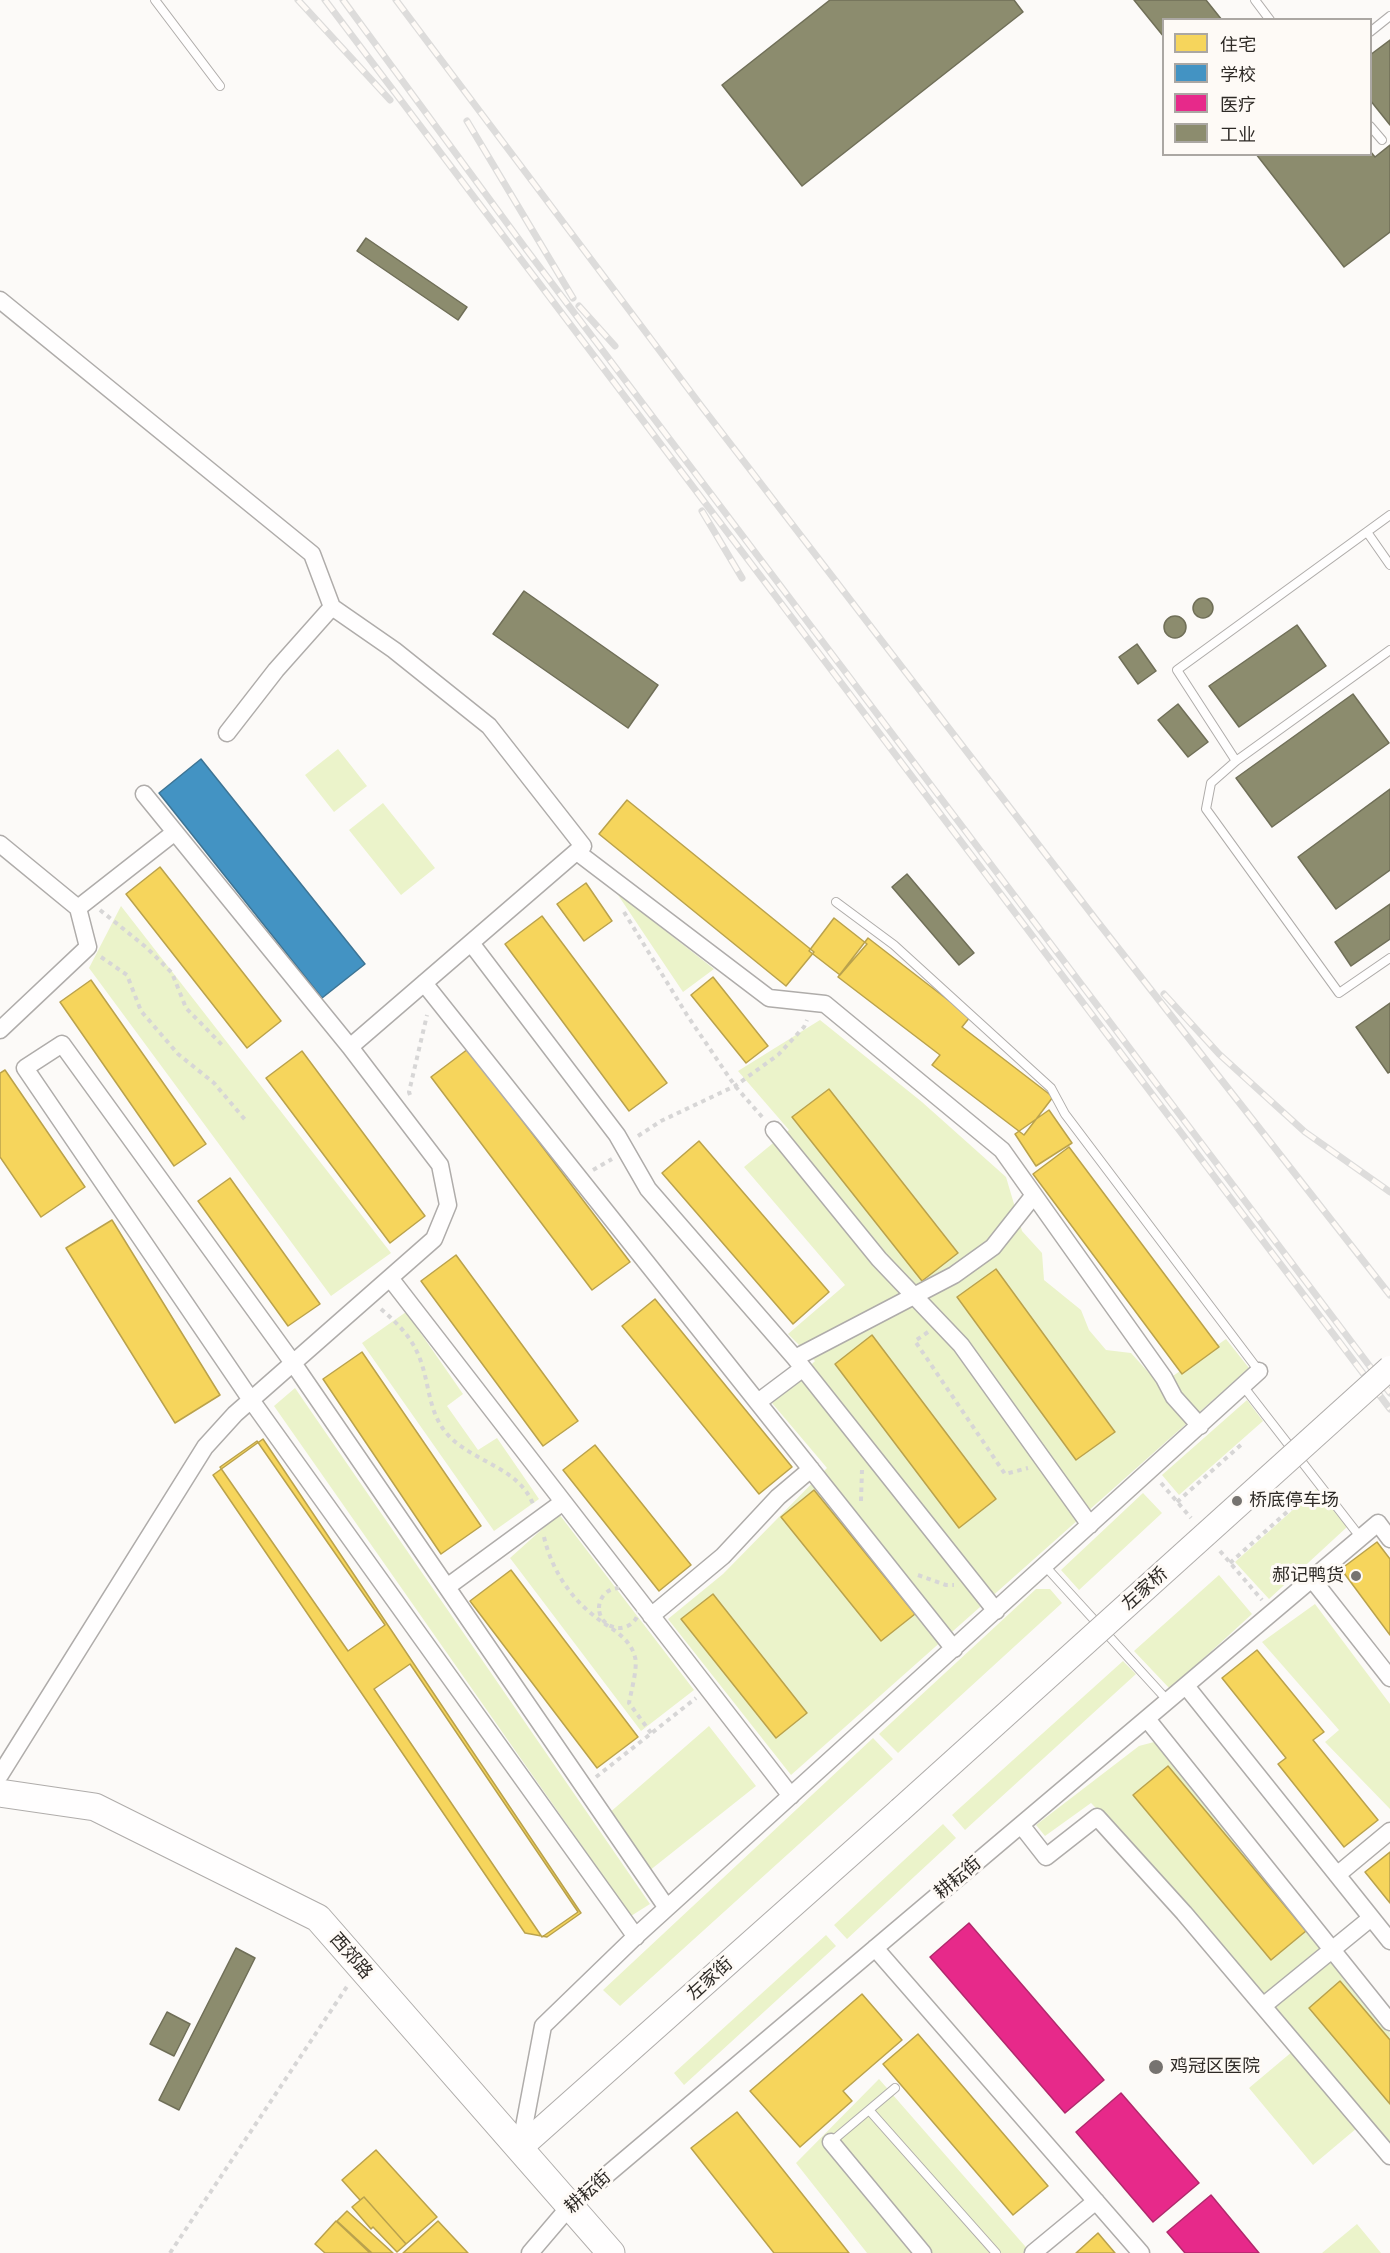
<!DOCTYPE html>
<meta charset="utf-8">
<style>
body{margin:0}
#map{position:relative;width:1390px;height:2253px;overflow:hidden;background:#fcfaf8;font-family:Quicksand,"Noto Sans SC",sans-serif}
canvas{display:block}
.legend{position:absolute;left:1162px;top:18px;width:210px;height:138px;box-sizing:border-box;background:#fefaf6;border:2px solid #aba7a3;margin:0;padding:8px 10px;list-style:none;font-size:18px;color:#2e2a26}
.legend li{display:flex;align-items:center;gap:12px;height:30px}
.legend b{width:30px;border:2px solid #aba7a3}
</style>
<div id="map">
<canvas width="1390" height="2253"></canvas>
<ul class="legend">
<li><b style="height:16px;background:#f6d55c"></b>住宅</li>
<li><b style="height:16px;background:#4393c3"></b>学校</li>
<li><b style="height:16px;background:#e7298a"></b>医疗</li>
<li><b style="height:16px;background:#8c8c6e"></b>工业</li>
</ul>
</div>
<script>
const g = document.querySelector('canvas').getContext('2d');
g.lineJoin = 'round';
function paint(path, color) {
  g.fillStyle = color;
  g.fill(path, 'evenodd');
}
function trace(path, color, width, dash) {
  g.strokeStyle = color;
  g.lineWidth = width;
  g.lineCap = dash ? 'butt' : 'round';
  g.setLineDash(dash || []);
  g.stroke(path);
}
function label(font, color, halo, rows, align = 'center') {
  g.font = font + ' Quicksand,"Noto Sans SC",sans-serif';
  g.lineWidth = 6;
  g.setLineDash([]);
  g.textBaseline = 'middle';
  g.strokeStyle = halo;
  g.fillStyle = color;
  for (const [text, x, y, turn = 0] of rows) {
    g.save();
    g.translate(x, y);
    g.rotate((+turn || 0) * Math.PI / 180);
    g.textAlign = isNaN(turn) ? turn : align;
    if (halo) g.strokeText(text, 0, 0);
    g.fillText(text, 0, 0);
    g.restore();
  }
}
const green = new Path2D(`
 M338,749L367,786L334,812L305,775Z
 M383,803L435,868L401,895L349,830Z
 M616,892L714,969L683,992Z
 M121,906L391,1253L331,1296L89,968Z
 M820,1020L922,1102L1006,1177L1022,1231L1042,1253L1044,1280L1081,1310L1089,1330L1106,1350L1131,1353L1160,1385L1226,1339L1249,1368L791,1775L668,1619L723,1574L827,1468L772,1403L815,1361L788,1334L845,1285L744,1167L789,1130L738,1071ZM829,1089L958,1252L922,1281L793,1117ZM995,1269L1115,1431L1077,1460L957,1298ZM872,1335L996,1499L959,1527L835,1364ZM781,1517L914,1614V1615L881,1641ZM713,1594L807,1713L776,1738L681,1619Z
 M406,1312L463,1394L447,1406L478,1450L497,1438L539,1499L494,1531L362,1343Z
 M295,1388L650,1904L631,1916L274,1406Z
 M1247,1400L1263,1421L1179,1495L1162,1475Z
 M1316,1489L1347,1527L1269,1599L1235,1562Z
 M1143,1493L1162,1513L1079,1590L1061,1570Z
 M559,1514L694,1690L641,1731L510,1558Z
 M1219,1575L1252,1614L1170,1689L1134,1651Z
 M1036,1589H1050L1062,1603L898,1753L879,1734Z
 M1315,1604L1390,1704V1809L1325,1742L1339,1730L1262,1642Z
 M1123,1661L1136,1674L965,1830L952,1815Z
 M709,1726L756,1786L649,1871L608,1814Z
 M873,1738L893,1759L620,2006L603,1990Z
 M1154,1742L1390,2033V2040L1340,1982L1309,2008L1390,2104V2145L1157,1871L1091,1803L1045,1836L1036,1825L1139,1746ZM1167,1766L1306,1931L1271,1960L1133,1795Z
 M943,1824L956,1838L847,1939L834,1925Z
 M826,1935L836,1946L684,2085L674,2073Z
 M1293,2051L1357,2128L1313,2165L1249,2088Z
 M879,2079L1031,2253H867L796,2163Z
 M1357,2224L1381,2253H1322Z`);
const homes = new Path2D(`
 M627,800L814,952L786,986L599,834Z
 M160,867L281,1021L247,1048L126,894Z
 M586,883L612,921L584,941L557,904Z
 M542,916L667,1083L629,1111L505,944Z
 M834,918L867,944L840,975L809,951Z
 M868,938L970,1017L962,1027L1053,1097L1024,1135L932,1065L940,1055L838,977Z
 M713,977L768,1046L746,1063L691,995Z
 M91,980L206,1144L174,1166L60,1002Z
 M468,1049L630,1262L592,1290L431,1077Z
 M302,1051L425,1216L390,1243L266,1078Z
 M5,1070L85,1187L41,1217L0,1157V1073Z
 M829,1089L958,1253L922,1281L792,1117Z
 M1049,1110L1072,1143L1036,1166L1015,1134Z
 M699,1141L829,1292L793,1324L662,1173Z
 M1069,1147L1219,1347L1182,1374L1033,1174Z
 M230,1178L320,1304L288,1326L198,1201Z
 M112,1220L220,1395L175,1423L66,1248Z
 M456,1255L578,1421L543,1446L421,1281Z
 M996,1269L1115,1432L1076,1460L957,1297Z
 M655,1299L792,1467L759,1494L622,1326Z
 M872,1335L996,1499L959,1528L835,1364Z
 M362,1352L481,1526L441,1554L323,1379Z
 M263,1439L581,1913L547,1937L525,1933L213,1475Z
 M257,1441L385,1625L348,1651L220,1467Z
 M595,1445L691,1565L659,1591L563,1470Z
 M814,1490L915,1614L881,1641L781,1517Z
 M1377,1542L1390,1559V1635L1341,1569Z
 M511,1570L638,1737L597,1768L470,1601Z
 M713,1594L807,1713L776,1738L681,1619Z
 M1257,1650L1324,1732L1313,1740L1378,1820L1344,1847L1278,1764L1286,1758L1222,1678Z
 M410,1664L578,1912L542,1937L374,1689Z
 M1168,1766L1306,1931L1271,1960L1133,1795Z
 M1390,1852V1903L1365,1872Z
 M1340,1981L1390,2040V2104L1309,2008Z
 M862,1994L902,2040L843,2091L852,2101L800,2147L750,2091Z
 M918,2034L1048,2186L1013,2215L883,2064Z
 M737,2112L849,2253H774L691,2148Z
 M376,2150L437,2217L406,2244L364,2197L360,2200L342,2180Z
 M364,2197L406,2244L397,2252L373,2227L371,2229L352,2207Z
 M347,2211L393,2253H372L337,2221Z
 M336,2221L370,2253H325L315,2244Z
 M438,2221L468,2253H403Z
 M1098,2233L1115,2253H1076Z`);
const schools = new Path2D(`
 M201,759L365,964L322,998L159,793Z`);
const health = new Path2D(`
 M969,1923L1104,2080L1065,2113L930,1957Z
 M1121,2093L1199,2183L1153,2222L1076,2132Z
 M1211,2195L1259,2253H1185L1167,2232Z`);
const industry = new Path2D(`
 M830,0H1014L1023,12L802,186L722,85Z
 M1134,0H1206L1222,20H1164V37Z
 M1390,40V125L1370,100V55Z
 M1390,145V232L1344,267L1256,154H1370V151L1375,157Z
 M366,238L467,307L458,320L357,251Z
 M524,591L658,685L628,728L493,634Z
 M1193 608a10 10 0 1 1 20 0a10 10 0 1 1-20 0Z
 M1164 627a11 11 0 1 1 22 0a11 11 0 1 1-22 0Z
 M1297,625L1326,666L1239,727L1209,686Z
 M1137,644L1156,671L1138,684L1119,657Z
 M1353,694L1389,743L1272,827L1236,778Z
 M1178,704L1208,742L1188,757L1158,720Z
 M1390,789V870L1336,909L1298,857Z
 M907,874L974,953L959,965L892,887Z
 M1390,904V939L1351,966L1335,942Z
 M1390,1003V1072L1388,1073L1356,1027Z
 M236,1948L255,1958L179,2110L159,2100Z
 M167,2012L190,2024L174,2056L150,2044Z`);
const path = new Path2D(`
 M100,910L147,948L172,973L186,1008L224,1047
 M624,912L687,1015L735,1086L764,1119
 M101,957L127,975L141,1011L178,1054L214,1083L247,1122
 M410,1095L409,1092L427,1015
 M638,1136L661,1121L735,1086L778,1055L804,1027L807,1020
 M593,1170L612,1159
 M381,1309C397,1323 412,1337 420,1359C430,1385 428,1414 449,1436C475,1463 518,1467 533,1504
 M928,1332L915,1341L1005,1474L1028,1468
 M1161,1483L1191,1518
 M861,1501L862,1470
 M1177,1502L1242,1444
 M544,1537C551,1567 568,1595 593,1615C608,1628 629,1635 635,1657C638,1667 631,1692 629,1703L651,1733
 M1220,1551L1262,1600
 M1230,1563L1297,1503
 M918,1575L946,1585H954
 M599 1608a20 20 0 1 1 40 0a20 20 0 1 1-40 0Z
 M596,1777L696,1698
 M170,2253L348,1985`);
const lane = new Path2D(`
 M155,0L220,86
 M1255,0L1270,20
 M1370,32L1390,16
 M1370,126L1382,140
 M1390,515L1177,670L1236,761L1390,650
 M1367,532L1390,565
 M1236,761L1211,783L1206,809L1339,993L1390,958
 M836,902L894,945L1051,1088L1065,1114L1259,1371
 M1243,1386L1361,1538
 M1045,1566L1168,1701
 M869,2110L996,2253
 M831,2142L895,2088`);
const street = new Path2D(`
 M0,300L312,554L332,607
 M144,794L350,1047
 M0,844L78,908L88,947L0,1030
 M577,852L769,998L825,1004L1002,1150L1164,1378L1174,1397L1200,1426
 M78,908L175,832
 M471,943L617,1135L648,1189L795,1358L996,1611
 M424,983L954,1649
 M774,1130L879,1259L961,1345L1090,1525
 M390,1278L791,1796
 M795,1358L954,1275L993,1247L1034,1195
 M758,1402L802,1369
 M1312,1579L1390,1678
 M447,1587L563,1502
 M651,1616L723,1556L778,1497L811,1469
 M1186,1686L1390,1941
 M1147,1719L1390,2022
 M0,1775L205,1447L235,1414L434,1239L448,1205L440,1165L350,1047L583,846L489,726L394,650L332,607L276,670L227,733
 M1021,1825L1046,1857L1097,1817L1184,1913L1390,2156
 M1337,1875L1390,1831
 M636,1937L251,1400L25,1068L62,1044L293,1363L667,1908
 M875,1948L1141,2253
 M1263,2006L1371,1918
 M831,2142L923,2253
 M520,2148L543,2026L636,1936L1259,1371
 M530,2253L570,2206L1378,1523L1390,1539
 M1033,2253L1096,2201`);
const secondary = new Path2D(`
 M520,2148L900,1810`);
const primary = new Path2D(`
 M0,1793L95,1807L318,1918L611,2253`);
const rail = new Path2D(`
 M298,0L390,100
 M325,0L1390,1409
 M343,0L526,249L1390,1393
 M396,0L702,407L1097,921L1390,1295
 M467,121L573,298
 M579,306L615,346
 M702,511L742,578
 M1164,994L1219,1054L1305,1132L1390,1192`);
const secondaryBridge = new Path2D(`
 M900,1810L1390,1368`);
const markers = [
 [1237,1501,6,"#767370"],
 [1356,1576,6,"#767370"],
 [1156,2067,8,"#767370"]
];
const poiNames = [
 ["桥底停车场",1249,1501],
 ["郝记鸭货",1344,1576,"right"],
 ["鸡冠区医院",1170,2067]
];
const streetNames = [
 ["左家桥",1145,1589,-42],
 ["耕耘街",958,1878,-40],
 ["西郊路",351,1956,49],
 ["左家街",710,1979,-42],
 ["耕耘街",588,2192,-42]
];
paint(green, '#ebf3ca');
paint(homes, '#f6d55c');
trace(homes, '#baa24c', 1.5);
paint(schools, '#4393c3');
trace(schools, '#3d7494', 1.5);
paint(health, '#e7298a');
trace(health, '#b0296c', 1.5);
paint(industry, '#8c8c6e');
trace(industry, '#706f58', 1.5);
trace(lane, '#afacaa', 10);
trace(street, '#afacaa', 19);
trace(secondary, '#afacaa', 26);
trace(primary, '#afacaa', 29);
trace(path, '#d7d6d6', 4, [4.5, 4.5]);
trace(lane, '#fffefe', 8);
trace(street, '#fffefe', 16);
trace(secondary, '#fffefe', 24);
trace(primary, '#fffefe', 27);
trace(rail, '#dddcdb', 7);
trace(rail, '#fefaf6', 4.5, [14]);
trace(secondaryBridge, '#afacaa', 26, []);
trace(secondaryBridge, '#fffefe', 24);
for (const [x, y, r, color] of markers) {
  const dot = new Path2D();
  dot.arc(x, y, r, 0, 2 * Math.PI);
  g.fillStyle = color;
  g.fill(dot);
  trace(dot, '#fefaf6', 2);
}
label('18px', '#2e2a26', '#fefaf6', poiNames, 'left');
label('18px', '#2e2a26', '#fefaf6', streetNames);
</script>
